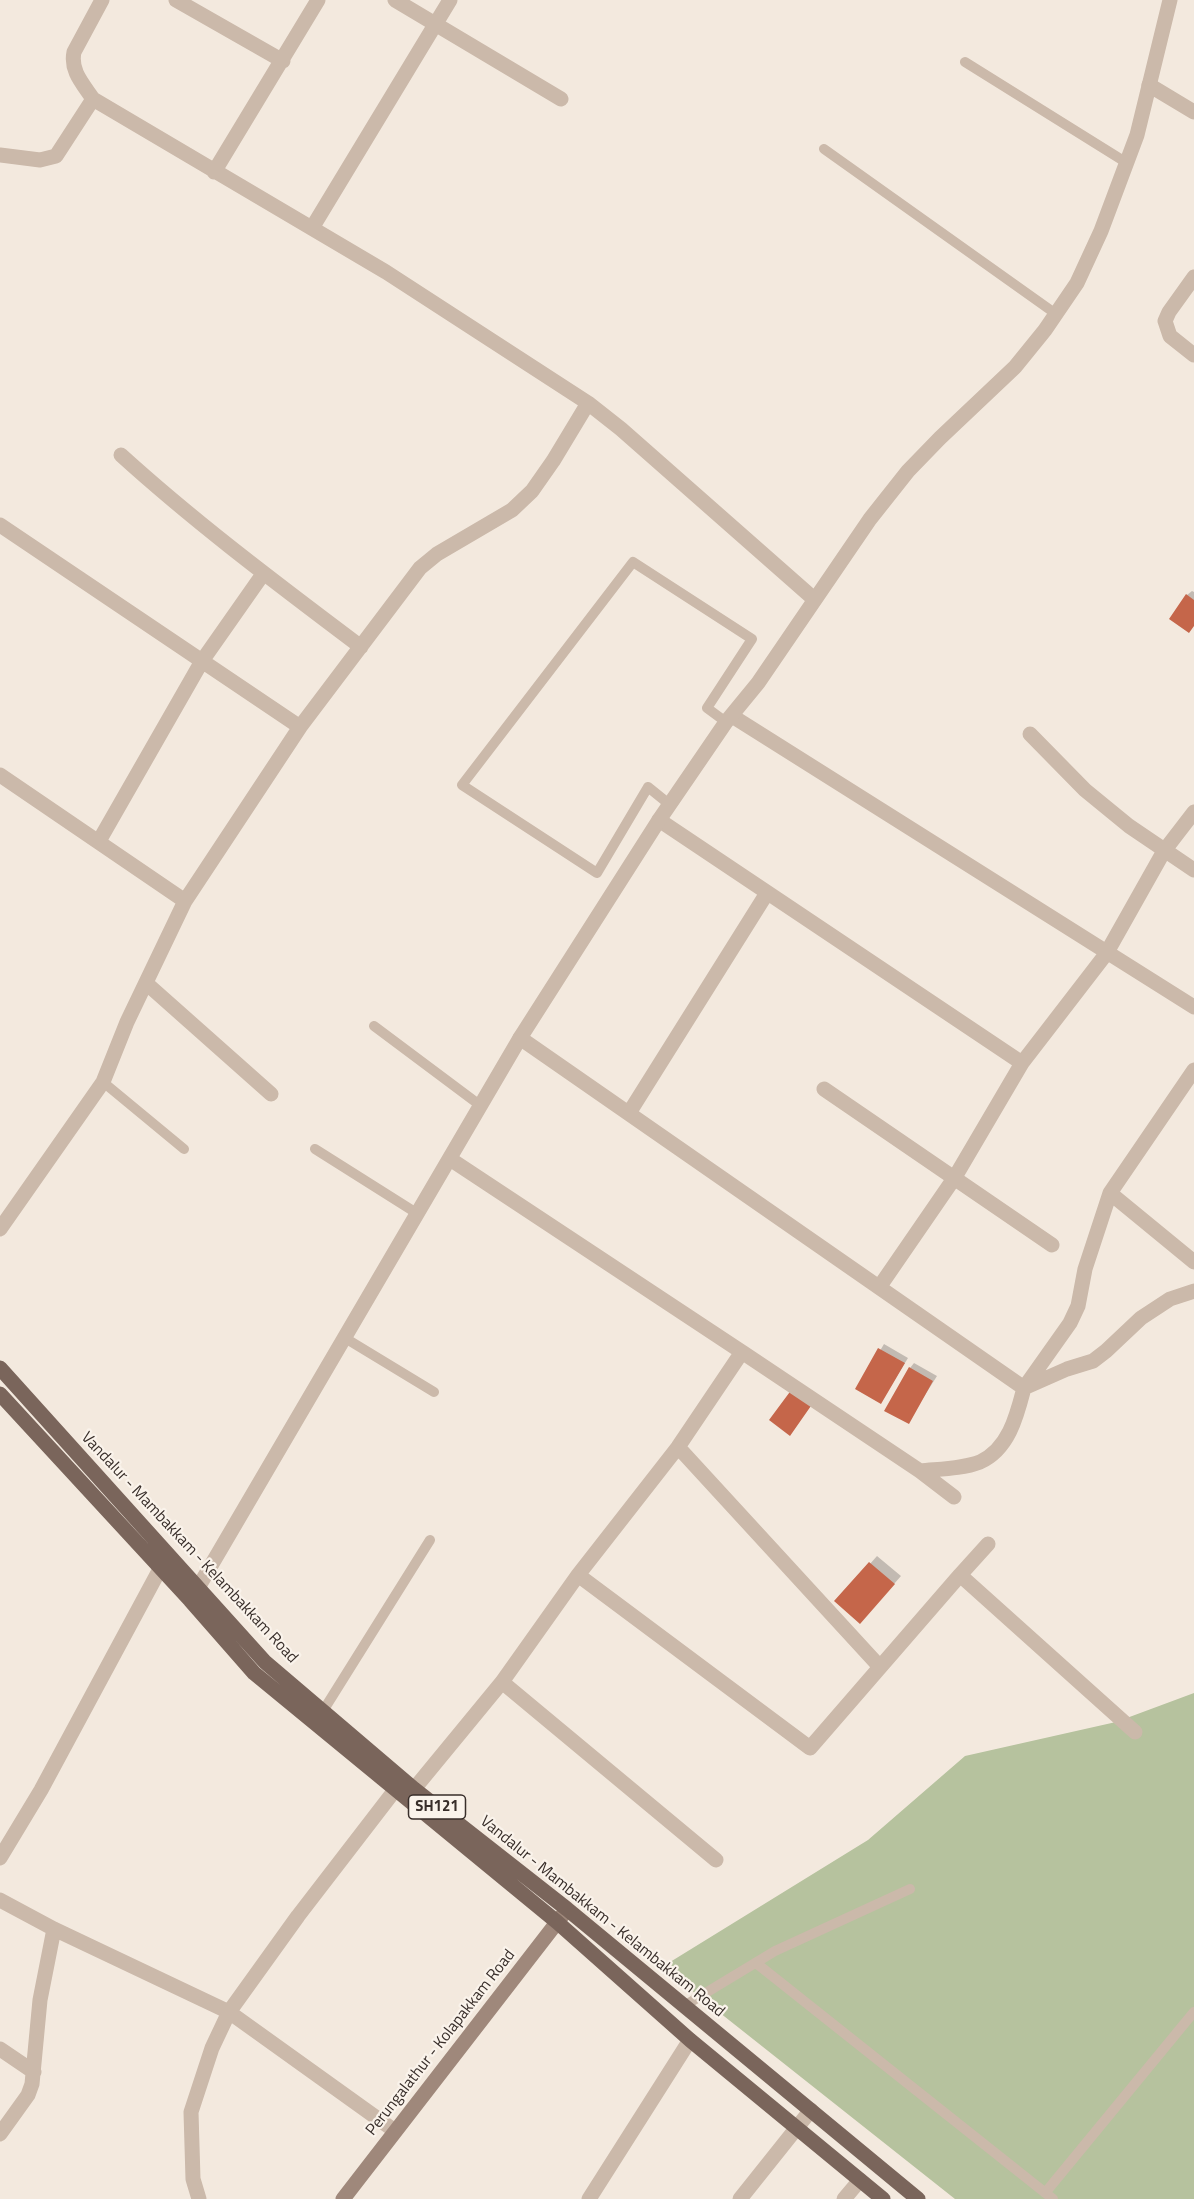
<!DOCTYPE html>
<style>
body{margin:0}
canvas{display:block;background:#f3e9de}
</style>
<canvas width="1194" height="2199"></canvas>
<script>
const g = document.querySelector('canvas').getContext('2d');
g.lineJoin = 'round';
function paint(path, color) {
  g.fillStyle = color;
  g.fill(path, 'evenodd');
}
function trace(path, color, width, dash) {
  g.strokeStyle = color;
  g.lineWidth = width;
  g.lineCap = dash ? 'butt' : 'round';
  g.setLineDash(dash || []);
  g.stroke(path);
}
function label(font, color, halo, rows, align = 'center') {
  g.font = font + ' "Titillium Web",sans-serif';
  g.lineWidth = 4.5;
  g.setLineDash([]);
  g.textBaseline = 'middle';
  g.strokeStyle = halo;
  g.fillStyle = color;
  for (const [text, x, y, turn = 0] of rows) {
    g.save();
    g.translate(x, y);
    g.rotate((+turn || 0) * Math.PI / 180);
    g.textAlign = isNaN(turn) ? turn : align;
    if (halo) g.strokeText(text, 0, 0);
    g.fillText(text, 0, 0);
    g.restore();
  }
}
const green = new Path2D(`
 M1194,1693V2199H955L662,1967L868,1840L965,1756L1116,1722Z`);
const shadow = new Path2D(`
 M1192,591L1194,592V626L1187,595Z
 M884,1344L908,1358L881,1402L857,1389Z
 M914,1363L937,1376L908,1422L910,1368Z
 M877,1556L901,1576L867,1615L837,1601Z`);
const building = new Path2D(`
 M1186,594L1194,600V626L1189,633L1169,619Z
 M878,1348L905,1363L881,1404L855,1389Z
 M909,1367L933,1381L909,1424L884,1411Z
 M792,1389L813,1403L790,1436L769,1420Z
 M869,1562L895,1584L860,1624L834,1601Z`);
const service = new Path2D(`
 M965,62L1127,163
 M824,149L1056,314
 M669,804L648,787L597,873L462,785L633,562L752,639L707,708L726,722
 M374,1026L481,1106
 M103,1082L184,1149
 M315,1149L418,1214
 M345,1338L434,1392
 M323,1711L430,1540
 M756,1963L1053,2199
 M684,2006L775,1951L910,1889
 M1045,2193L1194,2012`);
const minor = new Path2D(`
 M176,0L283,61
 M395,0L561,99
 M1149,85L1194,112
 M93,99C83,84 70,71 74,52L102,0
 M0,155L40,160L56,156L93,99L386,272L588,403L621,429L814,599
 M214,172L318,0
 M312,228L450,0
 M1194,277L1169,312L1165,321L1170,336L1194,355
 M121,455C197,524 279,585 361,647
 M0,525L202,661L99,841
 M263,574L202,661L300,727
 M732,716L1194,1007
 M1030,734L1085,790L1129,826L1194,870
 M0,775L185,901
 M659,820L1022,1063
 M146,983L271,1094
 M520,1038L1024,1388C1017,1415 1009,1449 980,1462C962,1469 939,1469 920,1471
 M1194,1070L1110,1193L1085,1269L1078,1306L1070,1323L1024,1388L1067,1369L1093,1361L1106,1351L1141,1318L1170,1299L1194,1291
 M824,1089L1052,1245
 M629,1113L767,893
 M450,1159L742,1352
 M1110,1193L1194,1262
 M0,1229L103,1082L127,1022L185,901L300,727L420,568L437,554L512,510L532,491L553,461L588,403
 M880,1286L955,1177L1022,1063L1106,954L1164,851L1194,812
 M678,1447L880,1667
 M578,1575L810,1748L960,1575L1135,1732
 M960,1575L988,1544
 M502,1682L716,1860
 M414,1789L502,1682L578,1575L678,1447L742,1352L920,1471L954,1497
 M0,1858L41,1790L160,1569L169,1558
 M0,1900L54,1929L229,2012L395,2131
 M0,2049L34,2072
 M0,2134L28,2095L32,2084L40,2000L54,1929
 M199,2199L193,2179L191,2112L212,2048L229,2012L298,1916L395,1790
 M589,2199L690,2040
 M740,2199L811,2110
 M844,2199L860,2180`);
const tertiary = new Path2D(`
 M192,1598L520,1038L659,820L726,722L758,683L870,519L908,471L940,438L1015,367L1045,330L1077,283L1101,231L1137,135L1170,0`);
const secondary = new Path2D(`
 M343,2199L565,1912`);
const primary = new Path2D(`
 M0,1368L265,1662L414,1789L567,1909L918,2199
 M0,1394L190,1600L254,1673L557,1922L690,2040L883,2199`);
const shields = [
 [437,1807,57]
];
const shieldNames = [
 ["SH121",437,1807]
];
const streetNames = [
 ["Vandalur - Mambakkam - Kelambakkam Road",189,1548,47],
 ["Vandalur - Mambakkam - Kelambakkam Road",602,1917,39],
 ["Perungalathur - Kolapakkam Road",441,2043,-52]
];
paint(green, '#b6c29e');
paint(shadow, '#0003');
paint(building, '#c5664a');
trace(service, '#cbb9aa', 10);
trace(minor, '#cbb9aa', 15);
trace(tertiary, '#cbb9aa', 15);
trace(secondary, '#9f887b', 15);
trace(primary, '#7a655b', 15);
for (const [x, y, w] of shields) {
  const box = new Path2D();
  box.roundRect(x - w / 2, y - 12, w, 24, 4.5);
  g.fillStyle = '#faf3eb';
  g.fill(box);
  trace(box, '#382e2a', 1.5);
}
label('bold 15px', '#382e2a', null, shieldNames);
label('16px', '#382e2a', '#faf3eb', streetNames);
</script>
